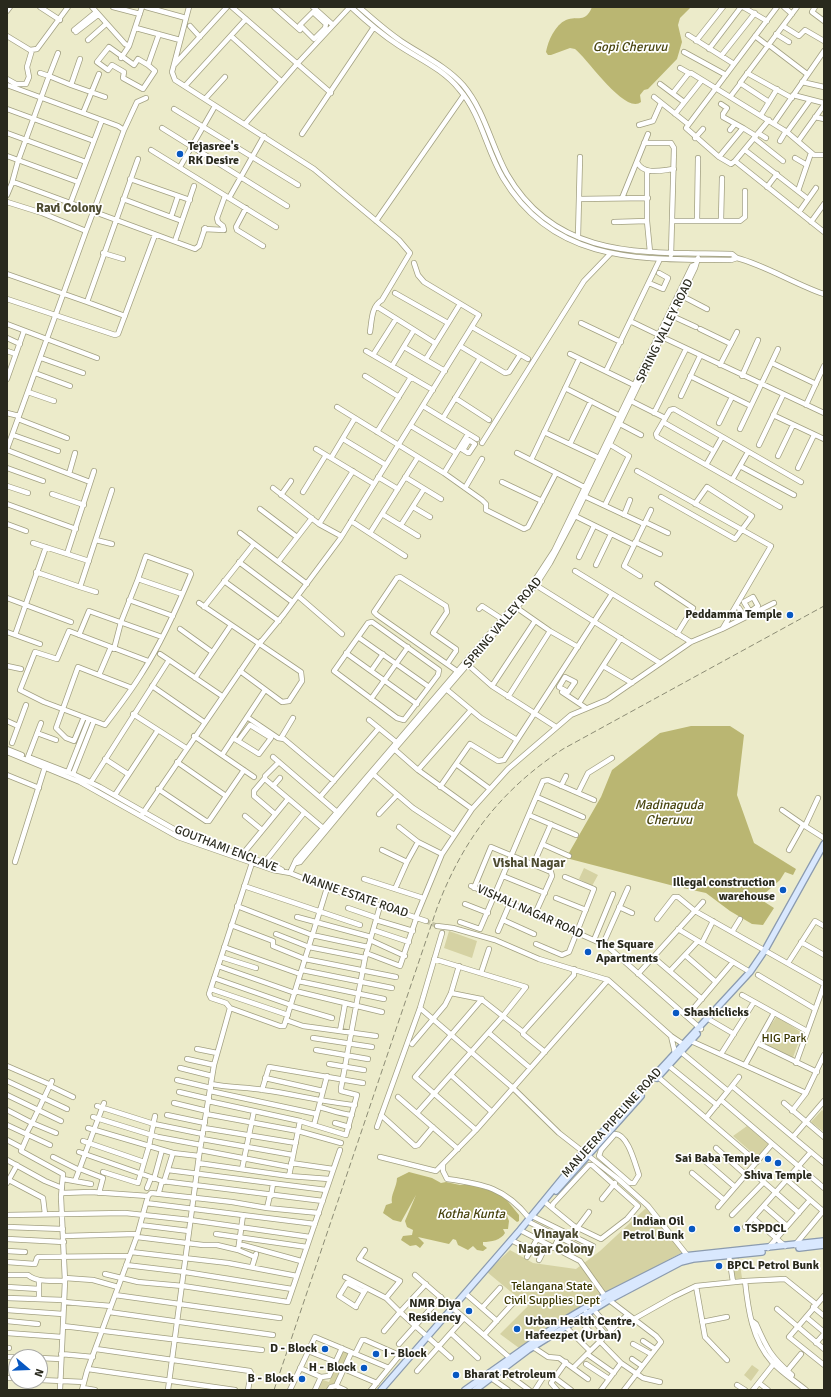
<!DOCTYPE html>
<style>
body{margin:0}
#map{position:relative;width:831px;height:1397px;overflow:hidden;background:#ecebca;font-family:Signika,sans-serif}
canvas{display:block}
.frame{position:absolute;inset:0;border:8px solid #29291d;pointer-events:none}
.north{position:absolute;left:8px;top:1349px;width:40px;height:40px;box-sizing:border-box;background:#fff;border:1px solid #a9a9a5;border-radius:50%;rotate:109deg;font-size:11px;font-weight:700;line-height:16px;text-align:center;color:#29291d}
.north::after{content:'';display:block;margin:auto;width:14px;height:18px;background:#0858c2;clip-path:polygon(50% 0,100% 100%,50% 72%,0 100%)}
</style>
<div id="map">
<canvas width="831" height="1397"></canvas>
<div class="frame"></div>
<div class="north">N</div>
</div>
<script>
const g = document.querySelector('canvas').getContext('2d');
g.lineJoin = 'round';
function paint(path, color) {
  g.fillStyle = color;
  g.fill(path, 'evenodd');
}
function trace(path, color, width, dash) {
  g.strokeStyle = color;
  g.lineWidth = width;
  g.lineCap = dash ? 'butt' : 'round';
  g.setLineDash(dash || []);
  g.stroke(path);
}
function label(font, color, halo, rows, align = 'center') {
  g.font = font + ' Signika,sans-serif';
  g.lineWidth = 3.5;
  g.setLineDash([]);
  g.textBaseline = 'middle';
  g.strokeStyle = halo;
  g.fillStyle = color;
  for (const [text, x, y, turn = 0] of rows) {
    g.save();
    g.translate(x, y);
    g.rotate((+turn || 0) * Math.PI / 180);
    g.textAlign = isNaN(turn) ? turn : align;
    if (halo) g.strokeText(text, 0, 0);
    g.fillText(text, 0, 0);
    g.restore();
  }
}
const green = new Path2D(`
 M584,868L598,875L592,886L579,879Z
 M449,931L477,941L472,958L444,948Z
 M777,1016L802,1033L792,1060L759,1042Z
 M822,1110L824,1112V1132L811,1122Z
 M747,1126L768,1144L757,1157L733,1136Z
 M646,1208L683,1252L608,1292L519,1348L500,1334L528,1306L487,1272L510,1250L533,1263L576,1269L600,1251Z
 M739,1258L742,1278L733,1279L731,1259Z
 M342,1351L349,1354L335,1386L329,1384L327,1390H318L323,1380L329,1382Z
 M752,1365L759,1370L751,1381L744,1375Z`);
const water = new Path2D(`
 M592,7H691L680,18L678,25L682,42L677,59L648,89L644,90L640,95L641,102C625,115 587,58 575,49L570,48L551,55H548L546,52C548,41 555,25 566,20C578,15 585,24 592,7Z
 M691,726H730L744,735L737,795L754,843L796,869L793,875L785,872L780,880L763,895V901L774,908L763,925L752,924L730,911L706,893L674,886L566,858L601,797L612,770L660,733Z
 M409,1172L432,1178L441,1183L446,1182L460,1185H476L487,1190L492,1188L505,1198L519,1215V1221L517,1222L506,1213L509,1221L508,1229H503L505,1233C501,1240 491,1242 483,1242V1245L487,1248L483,1251L477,1250L473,1246L468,1250L458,1245L456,1240L453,1239L449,1244L418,1237L424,1243L420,1248L416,1245L410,1246L401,1240L403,1236L412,1235L413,1230L407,1227L405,1221L416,1195L401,1222L393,1220L383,1213L386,1205L392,1203C390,1195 397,1187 397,1178Z`);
const minorTunnel = new Path2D(`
 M426,921L437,926`);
const minor = new Path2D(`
 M40,7L60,20
 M92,7L125,44L129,46L142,7
 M113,7L140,14
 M146,7L186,18
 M189,7L172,72L175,80L314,169L399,240L410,253L382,300C371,307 372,320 370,332
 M232,7L331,93
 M274,7L300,30
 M313,7L333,25
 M351,7C366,21 381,34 398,45C419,59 443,69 459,89C481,114 486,149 503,178C555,265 643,259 731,260L737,258L732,254C646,252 557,261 507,174C491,145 485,111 463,85C446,66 422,55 401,41C386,31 373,19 359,7
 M743,7L767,21
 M784,7L792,14
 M815,7L812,12L824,21
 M7,11L10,7
 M190,26L200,37
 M783,26L799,36L805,30L824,41
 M136,28L180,40
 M325,28L314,39L300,25L313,12L326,24L325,28L328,30
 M74,30L96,12
 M76,32L98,15
 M776,34L789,42
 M688,35L734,64
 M7,36L30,50L37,49L68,7
 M231,36L281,81
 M755,36L768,46
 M88,40L106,24
 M696,41L723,7
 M769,45L807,74
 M709,49L741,7
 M684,52L726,75
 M721,56L755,13
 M121,58L129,46
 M175,64L227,7
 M148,65L138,59L134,65L109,47L97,62L108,70L112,65L124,72L123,78L143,89L155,71L148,65L159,34
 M680,68L689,73
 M40,73L49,76L58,53
 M747,73L792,98
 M7,79L16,84H26L29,77L27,67L32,50
 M802,82L824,87
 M660,84L684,102
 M7,85L83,113L99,74
 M71,85L105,97
 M185,86L246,19
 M673,93L688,74L691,73L787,132L814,155H824
 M793,95L824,103
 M654,97L688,124
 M730,97L740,84
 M205,99L225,77
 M769,102L740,83L797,7
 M721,104L727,108L723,114V117L743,128
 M7,109L94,141
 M174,109L298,185
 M675,114L702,80
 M761,115L777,89
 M815,117L824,119
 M769,120L735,161L731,164L719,157L686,128L777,7
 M774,123L824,51
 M245,124L297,64L350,7
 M639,125L653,121L661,103
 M162,128L287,206
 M124,130L137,102L146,98
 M730,130L735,124
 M787,132L810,100
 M7,133L86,162
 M758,133L766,138
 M302,134L374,27
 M695,138L703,129
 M754,138L783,161
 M799,140L824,105
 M780,141L786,131
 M644,143H671L674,148L671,255
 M151,150L276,227
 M745,150L808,199
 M7,156L78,182
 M719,157L743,128L756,136
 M795,158L807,165
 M735,161L824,232
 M637,162C644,176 662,170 674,169
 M180,167L215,106
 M647,171V221L650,252
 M130,179L190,200
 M12,183L18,161L49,76L71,85L80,59
 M767,187L777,174
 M798,191L811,153
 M7,195L12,183H16L195,249L199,246L205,228
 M229,198L264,136
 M622,198L648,134
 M123,199L171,217L178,196
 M579,199L648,198
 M7,202L42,213L86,231
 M70,204L102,120
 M246,208L236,227L237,230L263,246
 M799,212L816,188
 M171,217L182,221
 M721,220L722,178
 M376,221L464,95
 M673,221H740L745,217V191
 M697,221L698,158
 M614,222L647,221
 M811,222L824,204
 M204,229L224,230L223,226L218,222L217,218L225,196
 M578,237L580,157
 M175,241L194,186
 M103,253L123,259
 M737,258C767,266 794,284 824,294
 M7,274L87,302L138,159
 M649,283L663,289L668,278L659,273
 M395,293L448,323
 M682,296L707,309
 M7,299L115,335L118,334L155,235
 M87,302L125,316
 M376,306L435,343
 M672,316L696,327
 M630,321L659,335
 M581,323L621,342
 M7,324L97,358
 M472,327L528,359
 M700,329L731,344
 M662,337L824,413
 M7,338L20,344
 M460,346L505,373L509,372L520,355
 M404,347L445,371
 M7,351L16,354
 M366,351L433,390
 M570,354L636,386
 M373,355L396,319
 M41,358L83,373
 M426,359L460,304
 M772,363L816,384
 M720,365L737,332
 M392,366L414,330
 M606,371L660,259
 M35,373L70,386
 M365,376L399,397
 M690,376L751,406
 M742,376L758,340
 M7,379L24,331
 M565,388L622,417
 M28,392L54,401
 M681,396L700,356
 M455,398L489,420
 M631,401L665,418
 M806,405L824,366
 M423,406L477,439
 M337,407L444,473L482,500L486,504V510L524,529L528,527L556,473
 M7,413L19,416
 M654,413L686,349
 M773,415L824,439
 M443,418L480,358
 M18,419L67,438
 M663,422L714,451
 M719,423L732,397
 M620,424L641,435
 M411,426L456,453
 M740,429L778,349
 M377,432L411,377
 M544,432L599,458
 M13,435L58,451
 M343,439L386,465
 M482,443L584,281L610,254
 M570,444L591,401
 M759,445L783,395
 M460,448L468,453H469L475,444L469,440L463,450
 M7,449L86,231L124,130L118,126L83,113
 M316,449L374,484
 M7,450L69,474
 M75,453L69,474L90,482
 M517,453L586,488
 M778,456L793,425
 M331,458L355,418
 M531,460L579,359
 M706,465L722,437
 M740,466L794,495
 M7,468L43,481
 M798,468L814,435
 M637,471L771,546L723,628
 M444,473L468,434
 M378,477L398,489
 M405,477L441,499
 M732,480L748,452
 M502,482L542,501
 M7,486L28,493
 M273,488L319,524L341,536
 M465,488L482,459
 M303,492L326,455
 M52,494L84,505
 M281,495L291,481
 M584,496L644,524
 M661,497L735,539L752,516L707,487L695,504
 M7,504L76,529
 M605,505L629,456L609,444
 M413,507L430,517
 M780,507L657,437L656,434L670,410L674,409L801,482
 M260,509L297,537
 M382,514L418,536
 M624,515L630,500
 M575,516L634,545
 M351,521L405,556
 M645,522L668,533
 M7,524L26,531
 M319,524L353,471
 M401,525L424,489
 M240,533L307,584
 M370,533L418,457
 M96,540L112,544
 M635,542L660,554
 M33,543L89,561
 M67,554L94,471
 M579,557L594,526
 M239,562L291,601
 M278,562L312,518
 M596,565L611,534
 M575,571L691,642
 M36,572L80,587L112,490
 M640,576L624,566L651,510
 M138,579L146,556L190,572L191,574C177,608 162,642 142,673C131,691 118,708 105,725L44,702L20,690L35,652L57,659L69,631L148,661
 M224,581L279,621
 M534,584L660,663
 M657,584L693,608L677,634
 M80,587L96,592
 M298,596L342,634
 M753,597L758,606L750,612L744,602Z
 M7,598L71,622
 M129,600L173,616
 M199,603L301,672L302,681L289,701L282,702L240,671
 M204,607L254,544
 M517,608L550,631L578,647
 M739,608L744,616L747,614
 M479,609L482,606L502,619
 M372,622L439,670L438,675L404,720L397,718L334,671L368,623Z
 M180,629L212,652
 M7,632L40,644
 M15,635L46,547
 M79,635L89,611L162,637
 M358,637L429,687
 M260,643L284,614L340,539L479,315L424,282L418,275L414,263
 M114,649L121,622L138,579L182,594
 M346,653L417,704
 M160,654L169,660
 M466,663L492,686L556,727
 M447,664L456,651V649L433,633L447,612L446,606L400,577L397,578L374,612L377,615C404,634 430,652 457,671
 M7,666L21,669
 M603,666L632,683
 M371,671L383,654
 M99,675L111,647
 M565,677L575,682L568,692L559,687Z
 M195,678L231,625
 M152,686L204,722
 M492,686L535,621
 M446,689L481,718L517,740
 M562,692L586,708
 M508,697L550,631
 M371,699L408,647
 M579,703L621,638
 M133,714L186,748
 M84,717L74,741L66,738L56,728L78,667L132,688
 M247,717L278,738L284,739L334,781
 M369,720L396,742
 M7,721L18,726
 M37,733L56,740
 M194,736L254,777
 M233,738L238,741L259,754L271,738L250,725L238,741
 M281,738L293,718
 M12,743L26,705
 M393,748L418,770L472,809
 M7,749L22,755
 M7,752L80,782L178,837L273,870L290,873L327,888L426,921
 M222,755L265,690
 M28,757L41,723
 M273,757L337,812
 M31,758L75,775L100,787L188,837L275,866L282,870
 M105,759L128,774
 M177,762L226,796
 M279,762L265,776V779L323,828
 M456,764L490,789
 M418,770L471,710
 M68,772L89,719
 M73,774L94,721
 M373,774L413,808L454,835
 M7,775L39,788
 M265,778L254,791V796L275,814
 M91,782L169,660L222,696
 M273,786L280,778
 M561,786L566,776
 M440,787L470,744L498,761L504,760L612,594
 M158,789L206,821H209L244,770
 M578,793L588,773L612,758
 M115,795L158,730
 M320,797L379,728
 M537,797L583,817
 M818,798L805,826L824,838
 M782,810L805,826
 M379,814L397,795
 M529,815L576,835
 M141,816L261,641
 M245,816L262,830
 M399,827L418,842L442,854
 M542,844L569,856
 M382,850L407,862
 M789,850L803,825
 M242,855L288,799
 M15,862L45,767
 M252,863L209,994L211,998L226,1003L230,1008L280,1026H284L286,1020L327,888
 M264,863L304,813
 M296,863L300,862L373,774L536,585L550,563L575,516L695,268L698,258
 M533,865L551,824
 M290,873L296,860L533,583L554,551L692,266L695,265
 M503,876L545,893
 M364,879L423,898
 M244,886L360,925
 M471,886L607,946L701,1029
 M474,888L491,847L551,872L552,876L535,914
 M395,889L407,862L418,842
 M556,898L586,910
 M465,904L488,913
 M237,906L312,935L368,947
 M619,907L632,913
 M348,908L377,918
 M297,917L371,937
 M416,917L442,854L472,809L508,769L571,715L607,700L691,642L722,629L774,603
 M657,919L674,897H678L695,911L824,984
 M376,920L413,931
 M503,920L534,934
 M460,922L480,929L543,781L548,780L594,800
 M231,925L273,941V946L305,959L396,977
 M437,926L453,928L495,940L539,959L608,980L671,1036L683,1044
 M678,929L750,972
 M373,930L409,942
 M498,931L510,903
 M732,932L740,919
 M276,934L309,947L365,958
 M370,940L405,956
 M594,940L613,894
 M801,942L824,955
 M702,943L713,921
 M536,944L562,955L569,952L594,889L565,877
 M603,944L628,888
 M224,947L300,974
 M366,953L400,966L416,919
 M685,955L716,982
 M221,957L256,968
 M653,957L702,999
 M788,963L815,921L824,926
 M218,966L295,993
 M302,970L392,988
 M670,971L698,941
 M481,973L489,949
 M638,974L703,902
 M758,975L815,1009
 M214,978L291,1005
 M298,981L384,999
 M211,989L288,1015
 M295,991L382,1012
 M451,993L481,999L523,1032
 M742,995L807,1031
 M291,1006L332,1018
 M420,1008L513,1088L559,1133L618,1179L648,1206L687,1255
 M687,1016L733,962
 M286,1020L303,1026L376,1036
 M710,1020L734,1034
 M340,1031L345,1004
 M489,1033L530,1068
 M671,1036L675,1053
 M313,1038L372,1047
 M691,1041L806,1093
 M757,1043L817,1072
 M412,1044L445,1005L451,993L459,966
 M197,1049L217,1053
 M316,1050L368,1059
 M545,1052L523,1034V1032L574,975V969
 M681,1052L728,1091L732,1086L824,1163
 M721,1054L754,1002
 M187,1059L214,1065
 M796,1063L824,985
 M329,1064L364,1070
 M745,1065L774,1013
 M7,1066L51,1085
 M669,1066L717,1105
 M180,1068L212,1076
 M451,1075L492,1112
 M658,1077L757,1162
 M265,1078L323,1091
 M177,1080L211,1088
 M7,1081L67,1109
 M211,1084C230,1088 246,1087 263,1090C294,1094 323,1102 355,1105
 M50,1086L73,1097
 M732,1086L739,1077
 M262,1090L269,1067L363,1083
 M210,1091L317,1114
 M179,1092L209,1099
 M7,1095L61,1121
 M398,1097L458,1149
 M721,1100L824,1188
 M208,1101L300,1121L346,1135L357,1095L341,1091V1088L365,958L380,906
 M174,1103L207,1111
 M784,1103L824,1137
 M97,1106L154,1124L203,1134
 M319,1107C331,1110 340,1114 352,1115
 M7,1110L32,1123L52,1081
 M792,1111L806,1093L824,1055
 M417,1113L503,1016L526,987L434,959
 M206,1114L298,1131L341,1143
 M167,1115L205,1123
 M381,1115L415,1146L418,1145L433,1127
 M93,1117L158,1137L201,1145
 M706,1118L728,1091
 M335,1123L349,1127
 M7,1125L50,1145
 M314,1125L327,1076
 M377,1127L420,1008L442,933
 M88,1128L173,1153L199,1156
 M204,1128L296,1143
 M476,1130L415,1077L482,999
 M26,1134L32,1123L56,1133
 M615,1134C628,1134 635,1164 639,1175L634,1183H630L599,1156L601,1150Z
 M28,1135L21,1151L63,1174L61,1197L65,1281L60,1390
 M793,1137L824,1101
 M202,1139L293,1155
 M7,1140L22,1148
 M83,1141L144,1162
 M716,1148L746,1175
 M200,1150L290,1167
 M79,1152L162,1181L323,1201
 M53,1157L79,1170
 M380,1157L436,1171L476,1130L608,980
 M7,1160L45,1181L62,1188
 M705,1161L735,1187
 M198,1163L289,1176L300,1121
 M291,1163L333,1169
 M443,1165V1171L447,1179C484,1184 505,1188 529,1218
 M589,1165H592L638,1206L627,1219L601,1239L574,1226L552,1208L553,1204Z
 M80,1169L103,1178L99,1193
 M242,1169L254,1111
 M168,1170L326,1190
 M750,1170L799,1213
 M103,1172L138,1183L149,1146L155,1116
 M692,1173L724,1200
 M289,1176L329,1179
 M7,1179L43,1198L45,1214
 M63,1179L91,1184
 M154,1179L162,1150
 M787,1180L823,1211
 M75,1181L104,1103
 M164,1182L173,1153
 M7,1183L17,1165
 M147,1188L151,1178
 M159,1192L162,1181
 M62,1193L91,1192L148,1196
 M271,1196L273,1184
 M602,1199L615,1183
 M146,1203L315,1224
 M546,1203L552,1208
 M764,1206L787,1226
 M718,1207L772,1144
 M267,1208L270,1195
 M7,1215L125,1213L190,1220L310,1237
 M732,1215L764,1182
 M534,1217L593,1246
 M753,1218L785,1246
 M529,1222L587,1251
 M140,1225L189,1231
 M7,1227L63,1229
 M745,1227L811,1152
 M577,1228L589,1212
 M520,1230L580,1261L605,1296
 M216,1234L307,1247
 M63,1236L137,1234
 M137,1237L203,1245H217L238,1250L239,1244L301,1261
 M7,1239L64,1242
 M513,1241L531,1250
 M239,1244L243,1215
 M795,1245L824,1210
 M554,1248L559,1237
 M768,1248L810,1200
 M238,1250L255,1257
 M365,1250L359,1259L400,1281L386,1298
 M7,1251L25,1252
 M131,1252L228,1263L297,1276
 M729,1256L733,1282
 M527,1257L537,1239
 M539,1260L547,1244
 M7,1262L35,1264L37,1258L38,1257L129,1256
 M126,1265L185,1272L292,1289
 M252,1267L256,1254
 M105,1274L138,1282L183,1286L288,1302L340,1150
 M7,1275H28C37,1283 53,1280 65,1281
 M415,1275L510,1358
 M345,1277L386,1298L400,1312L384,1331
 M65,1278L93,1280L118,1287
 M39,1280V1299
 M745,1281C748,1309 752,1340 772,1362C782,1373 795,1381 806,1390
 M426,1284L400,1312L451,1358
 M696,1286L705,1337L727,1360
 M7,1287L39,1289
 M364,1292L347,1283L339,1296L356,1307V1306L366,1289
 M466,1294L497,1321
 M115,1295L280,1318
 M824,1296L789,1337L824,1365
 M7,1298L64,1300
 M609,1300L656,1336L661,1342L624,1390
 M64,1302L111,1306
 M813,1307L824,1316
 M482,1308L500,1288
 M777,1309L824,1349
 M7,1310L63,1314
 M594,1310L611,1330
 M109,1312L273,1335
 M586,1312L606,1335
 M806,1317L824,1332
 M578,1319L621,1363L643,1378L660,1382
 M634,1319L673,1297L696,1286L745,1281L785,1279L816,1304
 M7,1321L38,1324
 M752,1321L756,1324C767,1349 771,1357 792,1375
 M702,1322L727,1317
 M63,1326L262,1350
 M566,1327L590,1351
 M7,1333L62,1337
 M451,1333L478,1358
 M484,1335L514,1302
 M643,1341L655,1349
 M816,1343L824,1334
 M399,1344L441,1297
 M633,1344L651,1354
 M533,1347L548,1357L559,1358L588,1379
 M7,1348H9
 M96,1349L250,1371L251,1373L248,1390
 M308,1351L336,1362
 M61,1354L93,1357
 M355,1354L362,1340H365L397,1354L398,1357L371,1390
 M7,1357H16
 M40,1358L61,1359
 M632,1359L642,1366
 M586,1364L609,1379
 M300,1368L321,1377
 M573,1368L587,1354
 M88,1369L235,1390
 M344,1369L377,1383
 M502,1370L529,1390
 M417,1371L464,1318
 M787,1371L801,1354
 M614,1373L587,1354L627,1315
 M7,1378H16
 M491,1378L508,1390
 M555,1378L571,1390
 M40,1380L84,1382
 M759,1383L768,1390
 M737,1385L745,1390
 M336,1386L345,1390
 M83,1388L95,1390
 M82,1390L87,1371L137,1236L148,1196L151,1193L232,1202L267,1208L319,1213
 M168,1390L199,1156L214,1065L230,1008
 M290,1390L315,1337L389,1368
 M315,1390L321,1377L329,1376L342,1348
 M329,1390L331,1387L336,1386L351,1353
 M535,1390L544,1376
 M557,1390L551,1383L566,1362
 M601,1390L621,1363
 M753,1390L776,1361`);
const major = new Path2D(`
 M657,1078L697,1034
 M556,1191L641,1096
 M799,1248L824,1245
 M381,1390L520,1230L584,1152L750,972L765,950L824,844
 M465,1390L563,1321L605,1296L684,1256L824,1241
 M475,1390L528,1350L609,1300L681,1262L693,1259L762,1252`);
const rail = new Path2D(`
 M274,1390L437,908C463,839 501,790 563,749L824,606`);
const markers = [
 [180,154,4,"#0858c2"],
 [790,615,4,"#0858c2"],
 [783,890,4,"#0858c2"],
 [588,952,4,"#0858c2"],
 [676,1013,4,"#0858c2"],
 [768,1159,4,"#0858c2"],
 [778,1163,4,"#0858c2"],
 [692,1229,4,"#0858c2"],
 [737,1229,4,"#0858c2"],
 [719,1266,4,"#0858c2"],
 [469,1311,4,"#0858c2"],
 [517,1329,4,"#0858c2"],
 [325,1349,4,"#0858c2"],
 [376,1354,4,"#0858c2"],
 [364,1368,4,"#0858c2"],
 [456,1375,4,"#0858c2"],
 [302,1379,4,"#0858c2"]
];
const poiNames = [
 ["Tejasree's",188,147],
 ["RK Desire",188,161],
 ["Peddamma Temple",782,615,"right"],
 ["Illegal construction",775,883,"right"],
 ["warehouse",775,897,"right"],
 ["The Square",596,945],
 ["Apartments",596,959],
 ["Shashiclicks",684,1013],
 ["Sai Baba Temple",760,1159,"right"],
 ["Shiva Temple",778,1176,"center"],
 ["Indian Oil",684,1222,"right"],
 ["Petrol Bunk",684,1236,"right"],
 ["TSPDCL",745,1229],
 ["BPCL Petrol Bunk",727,1266],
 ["NMR Diya",461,1304,"right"],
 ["Residency",461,1318,"right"],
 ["Urban Health Centre,",525,1322],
 ["Hafeezpet (Urban)",525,1336],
 ["D - Block",317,1349,"right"],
 ["I - Block",384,1354],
 ["H - Block",356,1368,"right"],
 ["Bharat Petroleum",464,1375],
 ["B - Block",294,1379,"right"]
];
const streetNames = [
 ["SPRING VALLEY ROAD",665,331,-64],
 ["SPRING VALLEY ROAD",503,623,-50],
 ["GOUTHAMI ENCLAVE",226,849,21],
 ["NANNE ESTATE ROAD",355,896,19],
 ["VISHALI NAGAR ROAD",530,912,24],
 ["MANJEERA PIPELINE ROAD",612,1123,-48]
];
const parkNames = [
 ["HIG Park",784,1039],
 ["Telangana State",552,1287],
 ["Civil Supplies Dept",552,1301]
];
const waterNames = [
 ["Gopi Cheruvu",630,48],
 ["Madinaguda",669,806],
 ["Cheruvu",669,821],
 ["Kotha Kunta",471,1215]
];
const neighbourhoodNames = [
 ["Ravi Colony",69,209],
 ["Vishal Nagar",529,864],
 ["Vinayak",556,1235],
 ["Nagar Colony",556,1250]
];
paint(green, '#d5d2a3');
paint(water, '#bab672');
trace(minorTunnel, '#c5c4a7', 4.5, [4.5, 2]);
trace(minor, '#a2a082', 6);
trace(major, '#8b9baf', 8);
trace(minor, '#fff', 4.5);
trace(major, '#d9e8fe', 5.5);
trace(rail, '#8c8c75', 1, [6, 3]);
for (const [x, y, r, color] of markers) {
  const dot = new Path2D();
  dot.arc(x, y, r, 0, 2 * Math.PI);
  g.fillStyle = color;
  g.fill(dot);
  trace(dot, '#fff', 1.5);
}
label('bold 12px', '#29291d', '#fff', poiNames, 'left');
label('12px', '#29291d', '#fff', streetNames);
label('12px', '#3b3700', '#fff', parkNames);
label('italic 13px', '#48440f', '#fff', waterNames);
label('bold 13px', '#4d4b30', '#fff', neighbourhoodNames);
</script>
